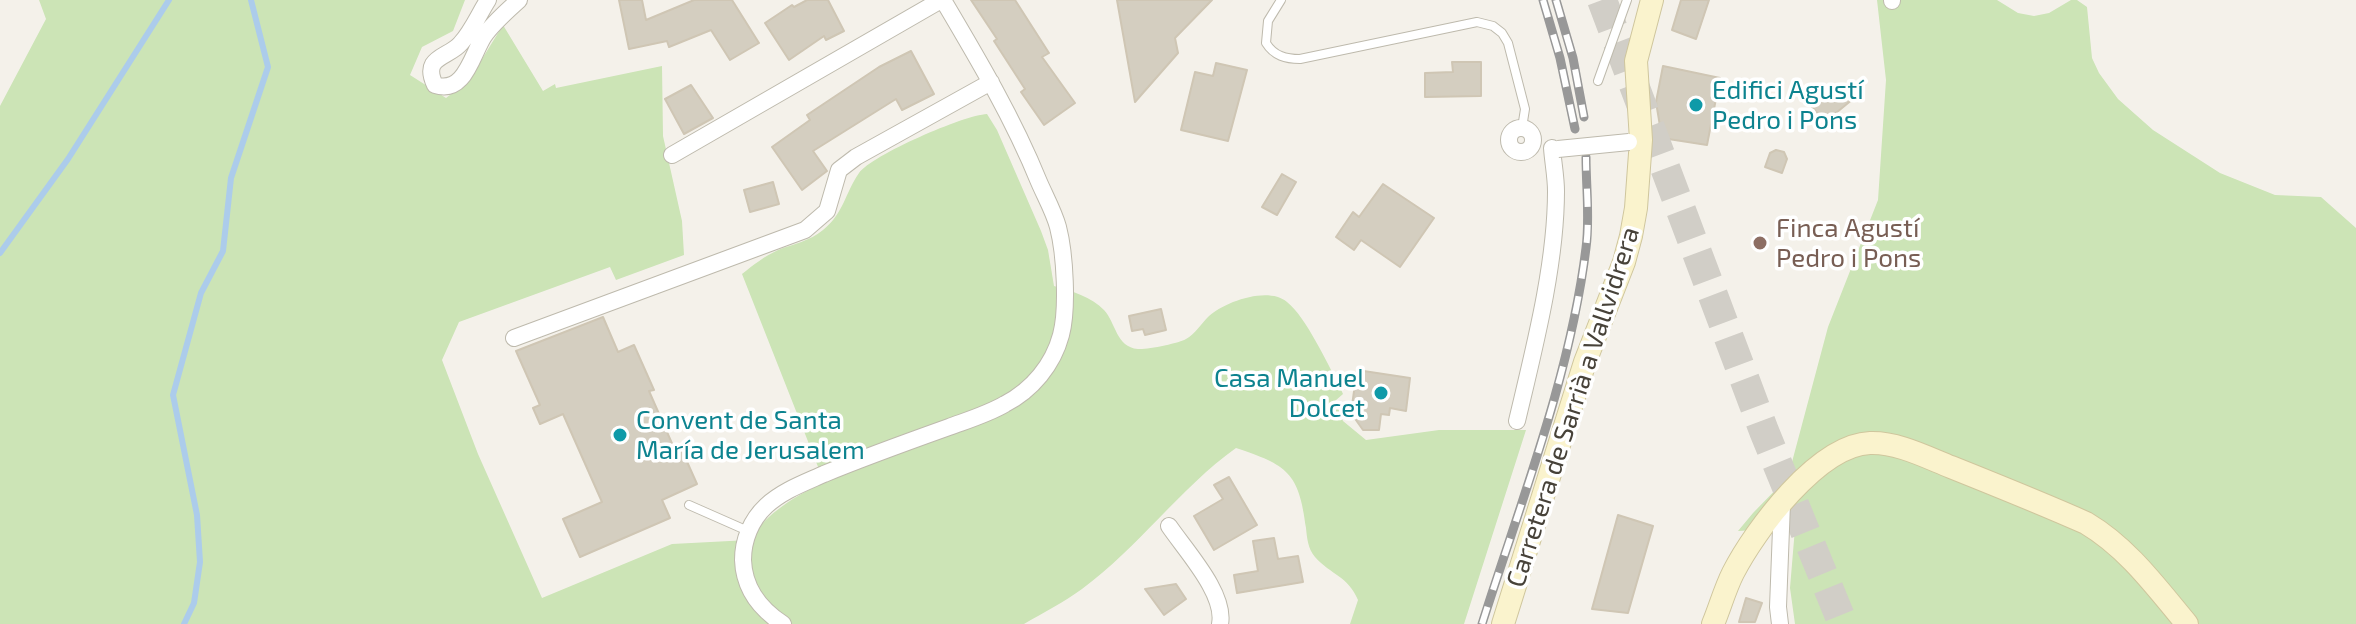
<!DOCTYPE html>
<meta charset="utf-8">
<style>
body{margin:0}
canvas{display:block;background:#f4f1ea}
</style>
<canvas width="2356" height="624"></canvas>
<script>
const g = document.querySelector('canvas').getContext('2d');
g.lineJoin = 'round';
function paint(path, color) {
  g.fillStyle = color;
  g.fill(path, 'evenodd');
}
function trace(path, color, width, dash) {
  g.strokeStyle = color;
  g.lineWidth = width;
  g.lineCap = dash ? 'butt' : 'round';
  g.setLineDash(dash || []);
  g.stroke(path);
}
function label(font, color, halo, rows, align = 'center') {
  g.font = font + ' "Exo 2",sans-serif';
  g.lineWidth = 7;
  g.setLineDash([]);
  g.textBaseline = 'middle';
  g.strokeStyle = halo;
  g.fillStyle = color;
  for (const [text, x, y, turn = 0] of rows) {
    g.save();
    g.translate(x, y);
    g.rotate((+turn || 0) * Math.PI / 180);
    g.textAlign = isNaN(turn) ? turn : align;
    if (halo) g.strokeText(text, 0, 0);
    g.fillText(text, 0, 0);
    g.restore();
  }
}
const green = new Path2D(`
 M39,0H465L453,31L422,47L410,75L446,98L469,80L503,25L543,91L555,84L556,88L662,66L663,136L682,221L684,255L616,280L610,267L459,322L442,360L478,454L542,598L672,544L749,540C768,512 794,497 824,482L742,274C753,265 765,256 778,250C793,244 810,241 823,230C844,213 845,193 859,173C872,155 964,115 987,114L997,130L1041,231L1048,250L1054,286C1071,291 1092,297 1104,310C1116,323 1116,347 1138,349C1146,350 1180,343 1186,339C1195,334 1201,324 1208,317C1224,302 1268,286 1287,302C1306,317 1327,363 1339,385L1343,394L1335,401L1343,421L1366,440L1439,430H1526L1464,624H1350L1358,600C1348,576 1331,575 1315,557C1308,549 1307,538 1306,528C1299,472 1287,465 1236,448C1180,488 1138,548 1082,589C1064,602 1043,613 1024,624H0V106L46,19Z
 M1877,0H1997L2018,13L2034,16L2049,13L2071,0H2077L2087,7L2092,58L2099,73L2118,99L2153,130L2220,173L2275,195L2321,197L2356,228V624H1795L1790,588L1795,528L1738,531L1753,513L1788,477L1828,327L1878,200L1886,80Z`);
const stream = new Path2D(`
 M0,253L68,159L169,0
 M184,624L194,603L200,562L197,515L173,395L201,293L223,251L231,178L268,67L251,0`);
const building = new Path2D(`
 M619,0H642L646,20L694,0H732L759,43L730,60L711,30L669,47L667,41L629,49Z
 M807,0H828L844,31L826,40L824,36L789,60L765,23L792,5L794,7Z
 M971,0H1015L1049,53L1042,57L1075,103L1044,125L1021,92L1025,89L994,41L997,39Z
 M1117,0H1212L1175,38L1178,53L1135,102Z
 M1681,0H1709L1696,39L1672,30Z
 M911,51L934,94L902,110L896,99L813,151L827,171L802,190L772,147L810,120L807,115L879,67Z
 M1452,62H1481V96L1425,97V73L1453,72Z
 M1216,63L1247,70L1228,141L1181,130L1195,72L1213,76Z
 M1663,66L1720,78L1707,145L1662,138L1656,102Z
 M691,85L713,118L684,134L665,99Z
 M1826,88L1859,94L1825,122L1812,107L1822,99Z
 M1776,150L1784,152L1787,159L1782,173L1765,167L1770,153Z
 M1282,174L1296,182L1277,215L1262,207Z
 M773,182L779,204L750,212L744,190Z
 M1383,184L1434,218L1400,267L1361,240L1354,250L1336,237L1353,212L1359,217Z
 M1161,309L1166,330L1145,335L1143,329L1132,331L1129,316Z
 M603,317L618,352L634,345L654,390L649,391L674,448L680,446L697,484L662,500L670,518L580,557L563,519L602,502L563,414L540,424L533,408L540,405L516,351Z
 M1357,370L1410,378L1406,411L1390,408L1389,415L1381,414L1379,430H1363L1351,413Z
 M1229,477L1257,525L1214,550L1194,516L1223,499L1214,485Z
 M1618,515L1653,526L1628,613L1592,609Z
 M1274,538L1278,559L1298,556L1303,582L1237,593L1234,575L1258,571L1253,541Z
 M1176,584L1186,599L1164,615L1145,589Z
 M1746,598L1762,603L1755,622H1739Z`);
const highwayTunnel = new Path2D(`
 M1602,0L1764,431L1843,624`);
const lane = new Path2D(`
 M1281,0L1268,21L1266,43C1274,56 1286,59 1300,59L1477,22L1493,26L1502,33L1508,43L1525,109L1522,128
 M1598,81L1627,0
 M689,505L748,531`);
const street = new Path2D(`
 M488,0C479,14 472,31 461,43C449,58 421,56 435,85C465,95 472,54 484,36C493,23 507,11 519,0
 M1892,0V1
 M1509 140a12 12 0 1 1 24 0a12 12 0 1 1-24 0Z
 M672,155L941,0
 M514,338L805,230L827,211L839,170L856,157L991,82
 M1517,421C1534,349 1556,265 1556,191C1556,177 1553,162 1552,148
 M1169,526C1186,551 1226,594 1220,624
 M783,624C760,609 744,589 743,560C743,540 751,520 766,506C782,491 804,483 824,474C865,457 907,442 949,427C968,420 988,414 1005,404C1032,390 1053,365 1061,335C1068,309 1065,254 1058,227C1054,212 1045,196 1039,182C1013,118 978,59 943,0
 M1780,624L1778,607L1782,503`);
const secondary = new Path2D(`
 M1503,624L1585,362L1624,262L1631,236L1636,208L1641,140L1636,61L1652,0
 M1713,624C1720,607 1725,589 1733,573C1755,530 1818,445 1870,443C1897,442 1926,457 1951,467C1996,485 2041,503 2086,523C2128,548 2156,587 2187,624`);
const rail = new Path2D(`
 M1543,0L1560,58L1575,129
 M1556,0L1573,58L1584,117
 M1482,624C1521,501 1570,377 1586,248C1590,219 1586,187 1586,157`);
const streetBridge = new Path2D(`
 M1558,149L1629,142`);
const markers = [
 [1696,105,8,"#0f9aa8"],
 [1760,243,8,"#8d6e63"],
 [1381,393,8,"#0f9aa8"],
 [620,435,8,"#0f9aa8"]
];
const cultureNames = [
 ["Edifici Agustí",1712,90],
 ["Pedro i Pons",1712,120],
 ["Casa Manuel",1365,378,"right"],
 ["Dolcet",1365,408,"right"],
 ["Convent de Santa",636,420],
 ["María de Jerusalem",636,450]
];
const educationNames = [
 ["Finca Agustí",1776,228],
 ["Pedro i Pons",1776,258]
];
const streetNames = [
 ["Carretera de Sarrià a Vallvidrera",1573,407,-72]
];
paint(green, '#cce4b6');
trace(stream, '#accceb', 6);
paint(building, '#d4cec0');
trace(building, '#cfc6b4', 2);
trace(highwayTunnel, '#d1cec7', 30, [30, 15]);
trace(lane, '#bebaad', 10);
trace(street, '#bebaad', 18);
trace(secondary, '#cfc69d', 24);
trace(lane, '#fff', 8);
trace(street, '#fff', 16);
trace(secondary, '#faf3cd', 22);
trace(rail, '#989898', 9);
trace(rail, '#fff', 6, [18]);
trace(streetBridge, '#bebaad', 18, []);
trace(streetBridge, '#fff', 16);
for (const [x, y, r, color] of markers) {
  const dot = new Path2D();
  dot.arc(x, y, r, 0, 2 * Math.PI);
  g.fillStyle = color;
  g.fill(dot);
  trace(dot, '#fff', 3);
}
label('26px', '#0d838f', '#fff', cultureNames, 'left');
label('26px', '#785e54', '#fff', educationNames, 'left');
label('26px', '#474239', '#fff', streetNames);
</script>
